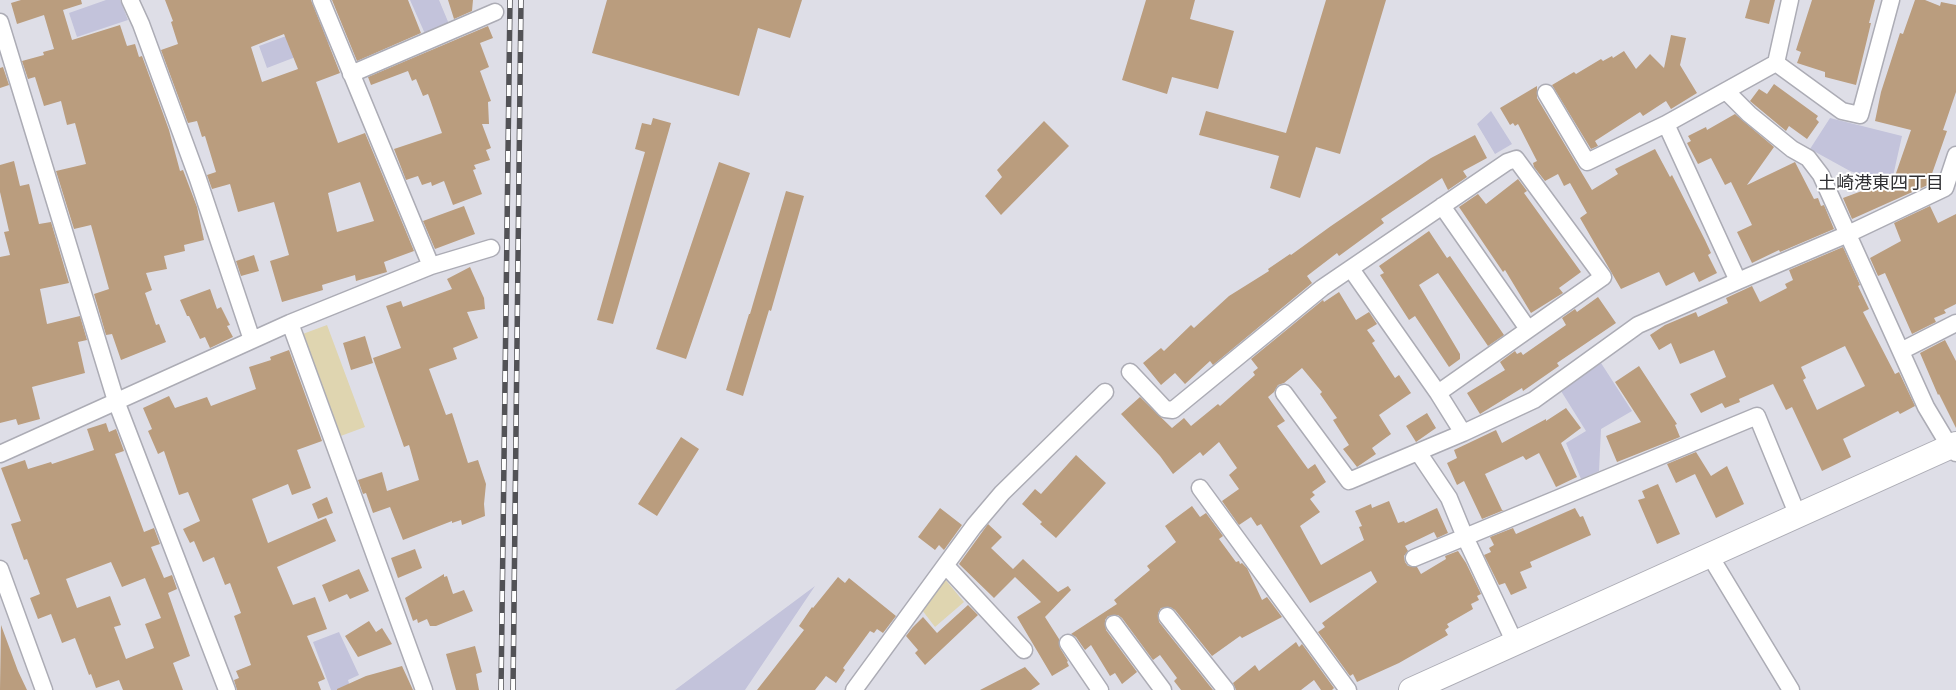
<!DOCTYPE html>
<meta charset="utf-8">
<style>
body{margin:0}
canvas{display:block;background:#dedee7}
</style>
<canvas width="1956" height="690"></canvas>
<script>
const g = document.querySelector('canvas').getContext('2d');
g.lineJoin = 'round';
function paint(path, color) {
  g.fillStyle = color;
  g.fill(path, 'evenodd');
}
function trace(path, color, width, dash) {
  g.strokeStyle = color;
  g.lineWidth = width;
  g.lineCap = dash ? 'butt' : 'round';
  g.setLineDash(dash || []);
  g.stroke(path);
}
function label(font, color, halo, rows, align = 'center') {
  g.font = font + ' Karla,"Noto Sans JP",sans-serif';
  g.lineWidth = 4;
  g.setLineDash([]);
  g.textBaseline = 'middle';
  g.strokeStyle = halo;
  g.fillStyle = color;
  for (const [text, x, y, turn = 0] of rows) {
    g.save();
    g.translate(x, y);
    g.rotate((+turn || 0) * Math.PI / 180);
    g.textAlign = isNaN(turn) ? turn : align;
    if (halo) g.strokeText(text, 0, 0);
    g.fillText(text, 0, 0);
    g.restore();
  }
}
const green = new Path2D(`
 M106,0H120L128,20L77,37L69,13Z
 M410,0H439L449,24L426,36Z
 M324,22L332,43L267,68L259,46Z
 M1491,111L1512,144L1495,154L1477,124Z
 M1830,118L1902,136L1891,185L1850,171L1810,149Z
 M1601,363L1632,411L1601,429L1599,471L1581,479L1566,443L1586,431L1561,391Z
 M815,586L745,690H675Z
 M339,632L359,675L348,680L351,690H331L313,642Z`);
const sand = new Path2D(`
 M327,325L365,427L338,437L300,335Z
 M944,578L964,602L935,627L922,610Z`);
const building = new Path2D(`
 M21,0H81L82,4L63,10L72,40L120,25L127,46L135,44L139,57L142,56L169,130L180,171L183,170L197,207L204,240L184,245L185,251L164,256L167,269L146,273L152,290L145,293L156,325L159,324L166,342L121,360L112,334L106,335L94,294L109,289L91,225L74,229L56,171L86,164L75,123L67,125L61,101L44,106L35,77L28,79L22,61L44,55L43,52L54,49L44,15L17,24L11,3Z
 M165,0H311L340,73L316,82L338,143L365,133L414,251L384,262L387,272L356,281L355,275L322,285L323,290L282,302L270,261L289,255L274,202L238,212L230,184L212,189L207,175L216,172L205,136L202,137L197,121L188,123L161,50L178,44L171,22L173,21ZM284,34L298,69L262,82L251,47ZM360,182L374,221L337,232L328,193Z
 M332,0H408L421,33L357,61Z
 M448,0H473L472,11L454,19Z
 M607,0H802L790,38L758,28L739,96L592,53Z
 M1146,0H1195L1190,19L1234,31L1218,89L1172,77L1167,94L1122,80Z
 M1326,0H1386L1340,154L1316,147L1300,198L1270,188L1279,156L1199,135L1206,111L1286,133Z
 M1750,0H1775L1769,24L1745,18Z
 M1812,0H1875L1869,23H1871L1856,85L1825,77V72L1797,63L1801,52L1796,50Z
 M1915,0H1925L1940,6L1941,2L1956,5V92L1943,130L1947,131L1928,185L1852,219L1843,198L1894,179L1911,130L1875,121L1881,92L1900,33L1903,34Z
 M488,26L493,38L480,43L489,67L480,71L491,101L488,102L489,124H482L491,148L486,150L490,160L474,165L476,169L473,170L482,194L453,205L444,181L432,186L431,182L422,185L418,176L406,180L394,149L442,133L428,94L423,96L416,79L412,81L408,71L371,85L368,77Z
 M1671,35L1686,38L1680,65L1697,93L1671,109L1666,101L1643,116L1640,112L1595,141L1598,146L1591,149L1552,85L1574,72L1576,74L1601,59L1603,61L1612,56L1613,58L1624,51L1636,69L1650,54L1664,68Z
 M3,67L9,85L0,88V68Z
 M1774,84L1818,116L1816,119L1819,122L1807,139L1789,126L1786,131L1750,101L1759,89L1767,94Z
 M1537,86V98L1592,190L1618,174L1615,169L1655,149L1670,177L1672,175L1705,240L1711,253L1708,255L1717,273L1699,282L1694,272L1666,286L1659,272L1621,289L1580,218L1587,213L1570,183L1564,186L1558,174L1545,181L1534,167L1533,163L1537,161L1518,124L1515,126L1513,123L1510,125L1500,108Z
 M1735,114L1774,147L1747,185L1795,162L1814,199L1818,198L1821,206L1824,205L1834,229L1780,252L1779,250L1752,263L1737,232L1752,225L1731,182L1725,185L1711,158L1698,164L1687,143L1691,141L1688,136L1706,127L1707,130Z
 M653,118L671,123L613,324L597,320L645,152L635,149L642,123L651,125Z
 M1044,121L1069,146L1001,215L985,196L1002,177L997,170Z
 M1475,135L1487,158L1463,171L1467,177L1448,190L1442,178L1381,219L1384,223L1339,256L1337,253L1307,276L1312,283L1213,365L1210,361L1185,384L1175,373L1161,385L1143,363L1161,348L1164,351L1191,325L1194,328L1229,296L1269,271L1268,269L1290,254L1291,255L1331,226L1431,158Z
 M14,161L20,186L29,184L39,224L51,222L69,283L40,289L47,324L80,316L87,340L78,342L85,373L32,387L40,419L18,425L16,419L0,423V257L10,255L4,232L9,231L0,192V165Z
 M719,162L750,173L686,359L656,349Z
 M1518,179L1527,191L1524,193L1581,272L1559,288L1563,293L1531,313L1505,270L1503,272L1459,207L1478,194L1486,204Z
 M786,191L804,196L771,311L769,310L743,396L726,390L749,314H750Z
 M464,206L475,234L435,249L423,221Z
 M1930,206L1938,223L1956,214V304L1944,310L1946,313L1934,318L1936,322L1912,334L1885,273L1878,276L1870,258L1901,241L1894,223Z
 M1429,231L1447,258L1450,256L1504,335L1488,346L1438,273L1419,285L1460,354V359L1449,367L1415,316L1409,320L1380,275L1384,273L1379,266Z
 M1843,247L1860,285L1858,286L1869,309L1863,312L1895,374L1899,372L1915,406L1900,414L1898,411L1843,439L1851,457L1822,471L1792,407L1786,410L1773,384L1739,399L1740,402L1725,408L1722,403L1701,413L1690,394L1726,377L1714,350L1680,364L1671,343L1659,350L1650,335L1665,325L1696,312L1698,317L1728,303L1726,298L1752,286L1760,302L1787,288L1785,284L1793,280L1789,270ZM1845,346L1865,386L1817,410L1803,380L1806,378L1801,367Z
 M254,255L259,271L241,276L236,261Z
 M470,267L484,298L485,309L467,312L478,338L453,348L457,359L429,369L446,415L452,413L468,463L478,460L486,484L484,504L485,516L462,525L461,520L452,523V521L403,540L390,507L373,513L366,493L363,494L358,480L382,472L387,491L419,480L409,445L404,447L373,358L401,348L386,306L401,301L403,307L452,289L447,279Z
 M210,289L217,309L221,307L230,325L227,326L233,337L210,348L205,337L200,339L189,316H187L180,300Z
 M1339,292L1356,320L1369,312L1377,324L1367,330L1375,341L1372,343L1395,378L1399,375L1411,393L1379,415L1391,434L1372,448L1376,454L1357,467L1343,449L1349,445L1333,420L1337,418L1320,394L1322,392L1302,368L1284,383L1278,385L1274,392L1268,397L1285,421L1277,426L1308,469L1315,464L1326,482L1312,492L1315,495L1310,499L1320,512L1300,526L1321,565L1364,540L1359,527L1362,526L1355,511L1371,504L1372,508L1389,501L1398,523L1404,521L1405,523L1437,508L1448,533L1437,538L1434,532L1405,546L1408,551L1404,556L1405,562L1408,566L1417,567L1421,574L1446,559L1445,556L1458,551L1466,563L1481,594L1477,596L1479,600L1471,604L1473,609L1447,624L1449,627L1445,630L1448,635L1399,663L1357,682L1353,674L1350,676L1318,632L1325,627L1322,623L1377,582L1371,571L1310,603L1261,524L1257,526L1251,517L1239,525L1222,501L1239,489L1229,475L1237,468L1219,442L1203,456L1200,452L1173,474L1160,456L1121,414L1140,397L1172,428L1184,418L1191,426L1218,404L1220,406L1255,375L1253,372L1258,368L1251,359L1323,300L1324,302Z
 M1598,297L1616,323L1557,363L1559,366L1523,391L1522,388L1480,414L1467,393L1505,370L1500,362L1515,351L1517,354L1521,352L1523,355L1566,325L1562,318L1575,309L1577,312Z
 M365,336L373,363L351,370L343,343Z
 M1945,340L1956,361V428L1939,394L1938,395L1920,353Z
 M289,350L322,441L297,450L311,488L292,495L288,484L252,499L268,543L326,518L336,541L277,567L293,605L315,597L327,629L307,636L325,679L318,682L321,690H237L234,680L239,678L236,671L251,665L234,616L241,613L230,583L225,585L214,557L203,562L194,541L190,543L183,529L200,521L188,492L179,495L164,451L158,454L148,431L152,429L143,408L169,396L175,408L207,397L211,406L256,389L249,367L271,360L270,357Z
 M1639,366L1677,424L1675,425L1680,437L1617,462L1606,436L1641,422L1615,382Z
 M1566,408L1581,428L1561,443L1577,477L1556,487L1539,453L1526,460L1523,456L1485,474L1502,510H1504L1482,519L1464,481L1457,485L1447,463L1457,458L1454,450L1496,430L1502,443L1546,419V421Z
 M1427,413L1436,428L1416,442L1406,426Z
 M106,423L109,432L116,429L124,451L115,454L144,532L154,528L160,544L151,547L164,578L172,575L177,589L168,593L190,656L173,663L183,690H123L119,680L96,688L91,674L89,675L75,638L62,643L51,614L38,619L30,598L40,594L27,559L24,560L11,524L21,521L1,468L25,460L28,469L51,462L52,464L94,450L87,429ZM111,562L122,587L145,578L161,618L145,624L154,648L126,659L114,627L121,625L110,596L77,608L66,579Z
 M681,437L699,449L657,516L638,504Z
 M1696,452L1711,476L1727,466L1744,504L1716,518L1695,474L1676,483L1667,464Z
 M1076,455L1106,483L1056,538L1040,524L1042,522L1022,504L1035,489L1041,494Z
 M1658,484L1680,534L1657,544L1638,500L1645,498L1642,491Z
 M327,497L333,513L318,519L312,504Z
 M1192,506L1200,517L1206,513L1223,536L1219,539L1236,562L1239,561L1240,564L1242,563L1247,568L1262,600L1267,597L1282,617L1242,638L1240,636L1212,656L1175,610L1170,607L1161,608L1158,613L1159,622L1213,690H1181L1174,681L1177,678L1160,655L1153,660L1122,618L1118,615L1108,616L1105,620L1106,630L1137,672L1122,684L1115,673L1110,676L1091,645L1085,650L1076,637L1071,634L1117,604L1114,600L1150,570L1147,566L1176,542L1165,526Z
 M940,508L962,525L944,550L939,545L935,550L918,537Z
 M1575,508L1580,517L1583,516L1591,535L1530,562L1532,567L1520,572L1527,588L1511,595L1505,583L1499,585L1484,555L1491,552L1489,548L1494,545L1490,537L1513,528L1516,534Z
 M988,524L1002,537L991,548L1013,569L1023,559L1058,592L1068,586L1071,590L1045,617L1059,639L1060,648L1068,661L1067,662L1069,666L1052,676L1017,617L1041,602L1015,577L994,598L959,564Z
 M415,549L422,568L398,578L391,558Z
 M359,569L369,591L350,599L347,594L329,602L322,585Z
 M444,574V577L447,576L453,594L464,590L473,611L436,626H430L427,619L418,623L417,619L413,621L405,598Z
 M838,577L845,583L849,578L896,616L883,633L877,629L874,633L870,631L843,668L845,670L836,683L826,676L815,690H757L804,630L799,626L812,607L813,608Z
 M968,605L978,615L925,665L915,653L918,650L906,636L913,627L923,617L937,633Z
 M369,621L376,632L382,628L392,644L358,657L345,636Z
 M1,625L18,671L27,690H0Z
 M1296,642L1299,647L1302,644L1334,688L1332,690H1321L1314,680L1301,690H1236L1233,683L1255,665L1259,671Z
 M475,646L482,672L476,674L479,690H456L446,654Z
 M402,666L413,690H337V689L366,676Z
 M1025,667L1040,684L1031,690H980Z`);
const street = new Path2D(`
 M130,0L141,24L198,179L252,340
 M1790,0L1776,63L1842,111L1860,115L1891,0
 M0,22L116,401L227,690
 M351,74L495,12
 M1726,91L1749,114L1792,149L1808,158L1821,175L1926,407L1950,447L1956,453
 M1546,93L1587,162L1666,124L1738,281L1848,234L1945,188L1956,155
 M1666,124L1776,63
 M1442,206L1528,329
 M431,266L491,248
 M1351,269L1438,393
 M290,323L424,690
 M1901,351L1956,323
 M1130,372L1165,409L1173,410L1322,288L1507,162L1516,159L1603,277L1438,393L1463,433L1534,400L1638,325L1738,281
 M1284,393L1349,481L1463,433
 M0,454L290,323L431,266L321,0
 M1200,488L1348,690
 M1710,556L1791,690
 M1414,558L1465,537L1449,498L1418,452
 M946,566L1024,650
 M0,569L44,690
 M1167,616L1226,690
 M1114,624L1163,690
 M1068,643L1100,690
 M1515,643L1465,537L1757,416L1798,516
 M854,690L974,526L1002,493L1105,392`);
const secondary = new Path2D(`
 M1411,690L1956,444`);
const rail = new Path2D(`
 M501,690L510,0
 M513,690L521,0`);
const neighbourhoodNames = [
 ["土崎港東四丁目",1881,184]
];
paint(green, '#c3c3db');
paint(sand, '#dfd5b0');
paint(building, '#ba9d7e');
trace(street, '#acacb5', 19);
trace(secondary, '#acacb5', 26);
trace(street, '#fff', 16);
trace(secondary, '#fff', 24);
trace(rail, '#525256', 5.5);
trace(rail, '#fff', 4, [11]);
label('18px', '#2f2f32', '#fff', neighbourhoodNames);
</script>
